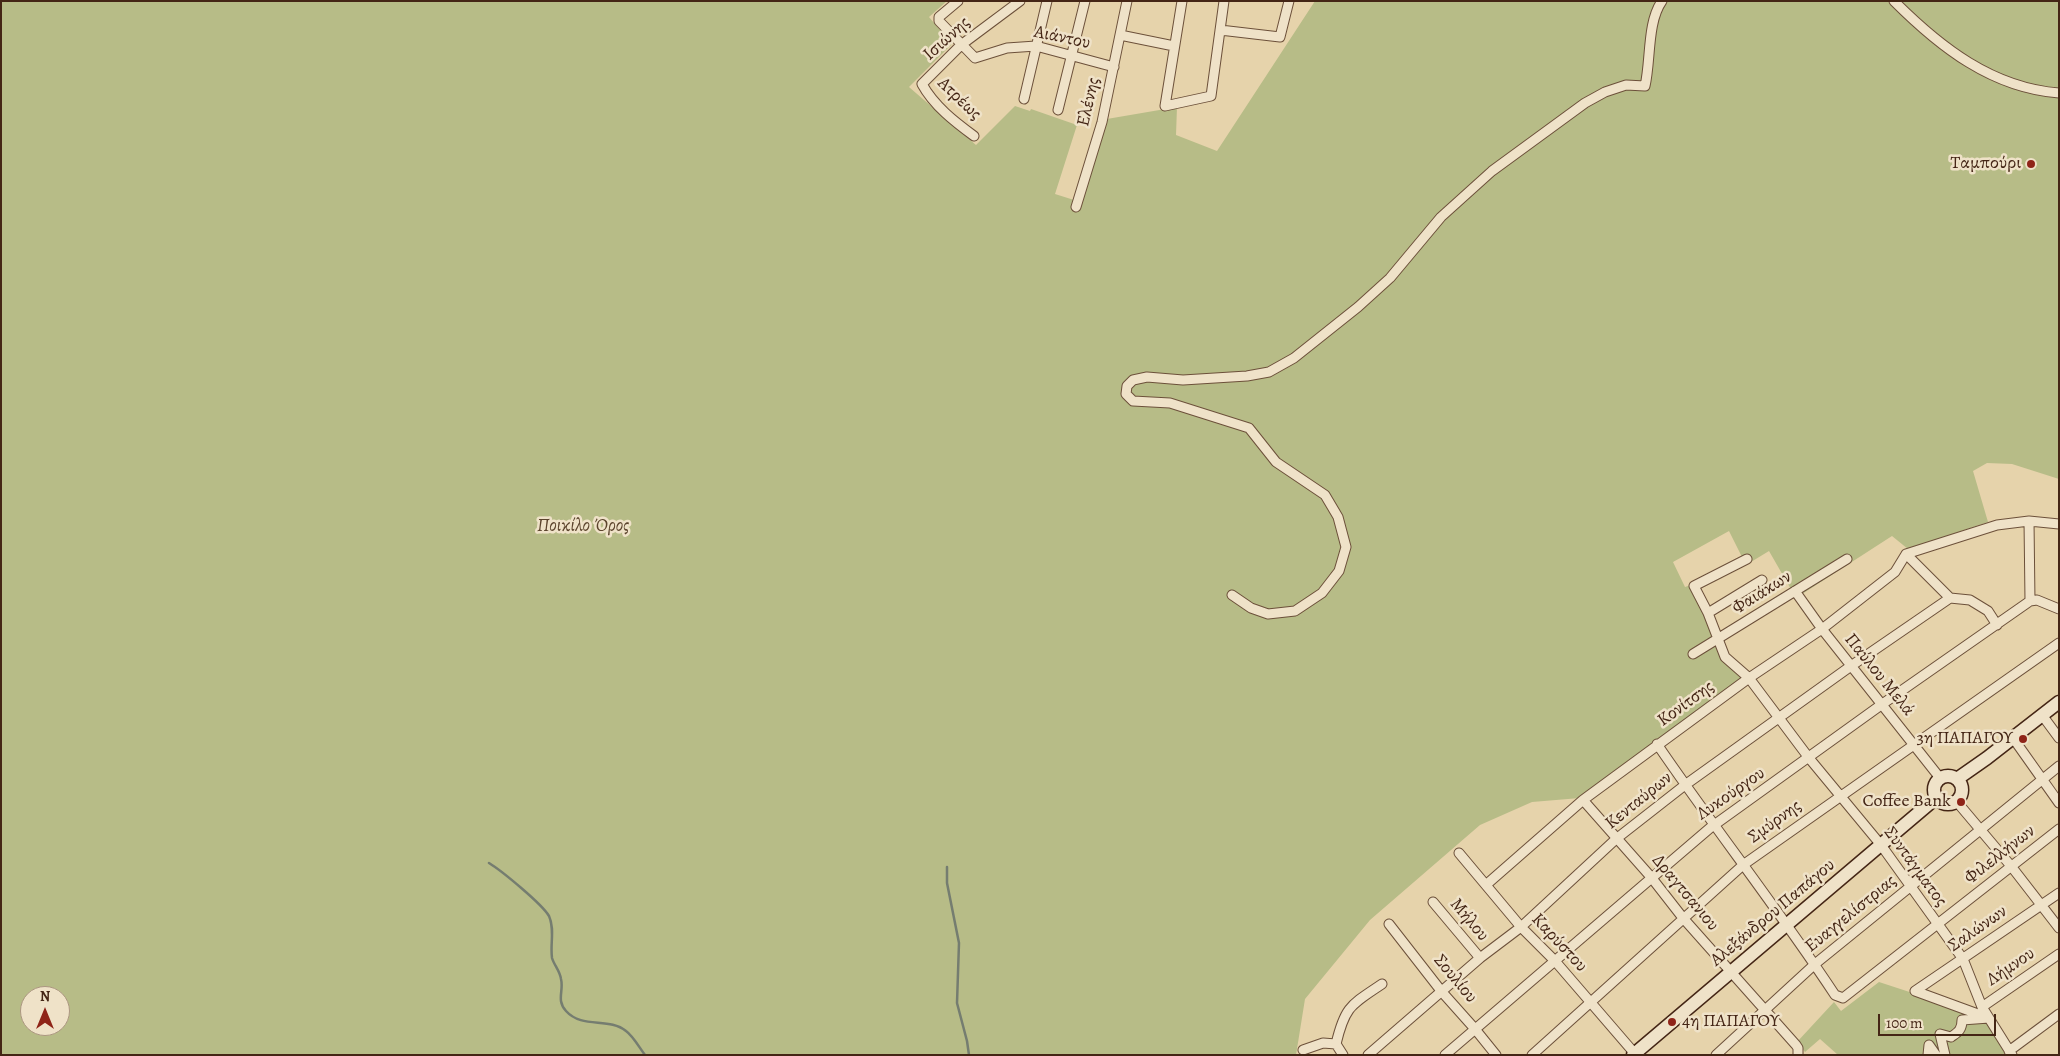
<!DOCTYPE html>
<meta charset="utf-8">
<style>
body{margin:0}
#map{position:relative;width:2060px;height:1056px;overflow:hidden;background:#e6d3ab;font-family:Alegreya,serif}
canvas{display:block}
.frame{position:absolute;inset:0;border:2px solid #442515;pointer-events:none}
.north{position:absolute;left:20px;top:986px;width:50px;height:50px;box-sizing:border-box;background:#efe2c8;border:1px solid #ab9680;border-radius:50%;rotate:0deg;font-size:14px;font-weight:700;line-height:20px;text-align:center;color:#442515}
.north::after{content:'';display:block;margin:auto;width:18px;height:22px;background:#8f2418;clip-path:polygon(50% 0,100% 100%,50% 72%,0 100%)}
.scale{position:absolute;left:1878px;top:1014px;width:118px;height:22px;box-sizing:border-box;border:2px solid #442515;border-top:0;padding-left:6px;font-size:15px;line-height:18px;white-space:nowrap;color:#442515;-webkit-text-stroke:4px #efe2c8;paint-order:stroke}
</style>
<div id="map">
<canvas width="2060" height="1056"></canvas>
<div class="frame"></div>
<div class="north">N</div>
<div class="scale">100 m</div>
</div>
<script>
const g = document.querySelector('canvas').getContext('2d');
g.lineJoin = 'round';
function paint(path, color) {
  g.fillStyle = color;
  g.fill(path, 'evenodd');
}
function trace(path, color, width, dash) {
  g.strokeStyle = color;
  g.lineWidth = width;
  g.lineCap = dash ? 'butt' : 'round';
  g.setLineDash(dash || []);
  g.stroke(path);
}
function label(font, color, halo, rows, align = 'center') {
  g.font = font + ' Alegreya,serif';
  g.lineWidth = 5;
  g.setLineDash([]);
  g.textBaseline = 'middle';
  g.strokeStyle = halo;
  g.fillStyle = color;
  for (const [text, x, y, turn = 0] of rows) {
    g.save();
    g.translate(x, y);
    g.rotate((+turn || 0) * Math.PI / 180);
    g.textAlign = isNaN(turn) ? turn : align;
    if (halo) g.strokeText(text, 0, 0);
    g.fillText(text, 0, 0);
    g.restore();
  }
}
const green = new Path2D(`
 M1,1H947L929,17L952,44L909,87L976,145L1015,106L1030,111L1031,109L1077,125L1055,194L1074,200L1101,120L1177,107L1176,135L1217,151L1315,1H2059V479L2012,464L1987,463L1973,471L1988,522L1908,549L1892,536L1796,598L1769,551L1746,565L1729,531L1673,562L1685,587L1691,585L1723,660L1744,678L1580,798L1532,802L1480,825L1370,920L1305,999L1296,1055H1ZM30,996H60V1026H30Z
 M1879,982L1989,1018L2005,1055H1838L1820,1039L1805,1052L1797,1042L1834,1002L1841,1011Z`);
const stream = new Path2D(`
 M489,863C502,871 542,904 549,916C555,929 550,944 552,958C554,965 560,971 561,979C564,991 556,1000 566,1011C582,1029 609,1017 626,1031C633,1036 639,1047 645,1055
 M947,867V883L959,943L957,1003L967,1041L969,1055`);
const street = new Path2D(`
 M958,1L939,17V21L975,58L1007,48L1036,46L1114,67
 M1182,1L1165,106L1211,96L1224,1
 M1894,1C1940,47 1992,88 2059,93
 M1220,30L1280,37L1289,1
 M1120,35L1174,46
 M1024,99L1047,1
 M1058,110L1085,1
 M974,136C955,122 934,106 922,84L961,45L1020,1
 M1076,207L1102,122L1127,1
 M2029,521L2030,601
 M1906,554L1997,525L2029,521L2059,524
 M1906,554L1950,598L1970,600L1988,611L1997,625
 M1747,559L1694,586L1708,613L1725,657L1749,678L1809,758L1881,845L1963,959L1982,1007L2012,1055
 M1795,591L1822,629L1940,778
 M1232,595L1251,608L1268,614L1295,611L1322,593L1339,571L1346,547L1338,517L1325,495L1276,462L1249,428L1170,403L1133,401L1126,394L1127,386L1133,380L1147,377L1183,380L1247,376L1269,372L1294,358L1358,307L1390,278L1441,217L1492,171L1585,103L1605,92L1626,85L1645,86C1651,60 1647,22 1662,1
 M1708,613L1762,580
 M1693,654L1847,559
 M2042,715L2059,738
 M2013,738L2059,803
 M1657,744C1715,829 1779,910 1835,995L1843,998L2059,829
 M1583,800L1651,877L1683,918L1796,1045L1798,1048V1055
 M1957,802L2011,866L2059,928
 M1459,853L1521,927L1555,961L1636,1055
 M1487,884L1583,800L1749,678L1822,629L1895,572L1906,554
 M1433,902L1480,958
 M1389,924L1442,992L1475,1029L1496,1055
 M1915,991L2059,893
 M1915,991L1986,1017
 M1982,1007L2059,954
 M1303,1050L1323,1043L1336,1044
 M2009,1051L2059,1014
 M1343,1055L1336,1044C1345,1006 1351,1005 1382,984
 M1368,1055L1480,958L1521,927L1616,839L1685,785L1851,666L1950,598
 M1445,1055L1710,828L1881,705L2030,601L2037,600L2059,609
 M1532,1055L1743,865L2059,643
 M1716,1055L1815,964L2059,766
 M1928,1055L1929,1045L1936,1055
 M1945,1055L1940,1034L1951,1037C1958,1032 1962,1030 1962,1020L1989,1018`);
const secondary = new Path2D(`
 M1934 790a14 14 0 1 1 28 0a14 14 0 1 1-28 0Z
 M1957,779L1987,758L2059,702
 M1633,1055L1936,798`);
const markers = [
 [2031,164,5,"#8f2418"],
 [2023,739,5,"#8f2418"],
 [1961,802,5,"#8f2418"],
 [1672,1022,5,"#8f2418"]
];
const streetNames = [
 ["Αιάντου",1062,38,12],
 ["Ισιώνης",947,39,-42],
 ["Ατρέως",959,99,44],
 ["Ελένης",1089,102,-77],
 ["Φαιάκων",1762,593,-32],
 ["Παύλου Μελά",1879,675,51],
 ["Κονίτσης",1686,704,-36],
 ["Λυκούργου",1731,794,-35],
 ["Κενταύρων",1639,801,-39],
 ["Σμύρνης",1775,822,-36],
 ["Φιλελλήνων",2000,855,-38],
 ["Συντάγματος",1915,867,54],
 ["Δραγτσανιου",1685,893,50],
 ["Αλεξάνδρου Παπάγου",1773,913,-40],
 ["Ευαγγελίστριας",1851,914,-39],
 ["Μήλου",1469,920,50],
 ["Σαλώνων",1978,929,-35],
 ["Καρύστου",1559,943,47],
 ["Λήμνου",2011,967,-34],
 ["Σουλίου",1455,979,50]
];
const poiNames = [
 ["Ταμπούρι",2021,164],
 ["3η ΠΑΠΑΓΟΥ",2013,739],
 ["Coffee Bank",1951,802],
 ["4η ΠΑΠΑΓΟΥ",1682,1022,"left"]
];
const parkNames = [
 ["Ποικίλο Όρος",583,527]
];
paint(green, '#b7bc87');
trace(stream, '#757d70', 2.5);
trace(street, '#6c503a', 11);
trace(secondary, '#442515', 15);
trace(street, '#efe2c8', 9);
trace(secondary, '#efe2c8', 12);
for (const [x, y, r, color] of markers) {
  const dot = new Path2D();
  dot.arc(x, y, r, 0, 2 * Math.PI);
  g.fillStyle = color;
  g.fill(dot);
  trace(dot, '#efe2c8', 2);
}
label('18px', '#442515', '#efe2c8', streetNames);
label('18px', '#442515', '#efe2c8', poiNames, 'right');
label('italic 18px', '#5b432c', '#efe2c8', parkNames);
</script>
